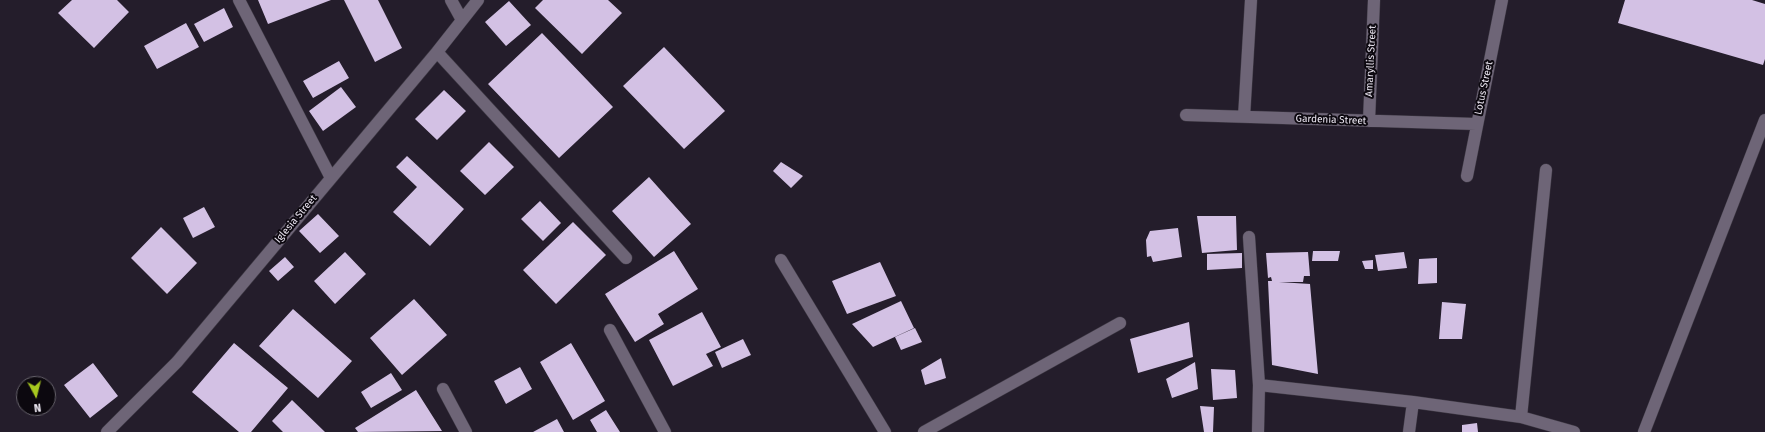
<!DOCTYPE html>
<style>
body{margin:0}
#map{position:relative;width:1765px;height:432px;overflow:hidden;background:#241d2b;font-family:"Fira Sans",sans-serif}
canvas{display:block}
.north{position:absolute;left:16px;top:376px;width:40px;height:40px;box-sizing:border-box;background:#0c080f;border:1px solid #66626b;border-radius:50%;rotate:173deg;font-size:11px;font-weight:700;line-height:16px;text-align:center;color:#eee9f4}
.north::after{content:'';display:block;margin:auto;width:14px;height:18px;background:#a7c81f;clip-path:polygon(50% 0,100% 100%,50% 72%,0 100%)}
</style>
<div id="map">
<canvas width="1765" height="432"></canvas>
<div class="north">N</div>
</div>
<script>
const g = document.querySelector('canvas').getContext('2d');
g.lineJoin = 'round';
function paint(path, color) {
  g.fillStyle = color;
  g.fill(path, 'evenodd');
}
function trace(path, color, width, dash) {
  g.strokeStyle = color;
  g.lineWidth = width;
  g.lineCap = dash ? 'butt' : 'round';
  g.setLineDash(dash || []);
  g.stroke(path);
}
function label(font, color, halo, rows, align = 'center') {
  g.font = font + ' "Fira Sans",sans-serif';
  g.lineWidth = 4;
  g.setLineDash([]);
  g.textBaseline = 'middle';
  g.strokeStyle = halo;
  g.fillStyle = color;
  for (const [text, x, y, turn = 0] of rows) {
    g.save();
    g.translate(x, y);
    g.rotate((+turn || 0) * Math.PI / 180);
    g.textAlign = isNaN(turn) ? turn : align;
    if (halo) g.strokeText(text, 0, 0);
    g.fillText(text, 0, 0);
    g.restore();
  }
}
const building = new Path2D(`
 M72,0H117L129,12L94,48L58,13Z
 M258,0H331L268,24Z
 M344,0H378L402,48L375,62Z
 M543,0H608L622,13L582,54L535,8Z
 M1625,0H1752L1765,4V59L1763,65L1618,23Z
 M509,1L531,25L506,46L485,22Z
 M224,8L233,27L204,42L194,24Z
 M186,23L199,47L157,69L144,46Z
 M542,33L613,107L559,158L488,84Z
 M664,47L725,111L684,149L623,86Z
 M339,61L349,78L313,98L303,81Z
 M341,87L356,107L323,131L309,111Z
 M444,90L466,111L437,140L415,119Z
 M489,142L514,167L485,195L460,171Z
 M407,156L464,209L430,246L393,212L417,187L396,167Z
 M781,162L803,176L791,188L773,171Z
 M649,177L691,224L654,257L612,211Z
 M540,201L561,223L543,241L521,219Z
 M204,207L215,227L193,238L183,218Z
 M318,214L339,236L320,253L299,231Z
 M1197,216H1236L1237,250L1202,253Z
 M573,222L606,255L556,304L523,270Z
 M161,227L197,263L167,294L131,258Z
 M1178,228L1182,257L1153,262L1151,256L1147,257L1146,240L1150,231Z
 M674,251L698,289L658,314L664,324L635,342L605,294Z
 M1313,251H1340L1338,261H1312Z
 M345,252L366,274L335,304L314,281Z
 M1308,252L1310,276H1304L1303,282H1279L1310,284L1318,374L1272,365L1268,281H1272L1271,277L1268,278L1266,253Z
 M1404,252L1407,268L1378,271L1375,255Z
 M1242,253V268L1207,270V254Z
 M285,257L294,267L278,281L269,271Z
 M1437,258V283L1418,284L1419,259Z
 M1373,260V269H1365L1362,261Z
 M880,262L896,296L847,314L832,281Z
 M414,299L447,335L402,375L370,338Z
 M901,301L914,328L873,347L852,324Z
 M1442,302L1466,304L1462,339H1439Z
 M293,309L352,361L318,398L259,346Z
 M702,312L721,347L706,354L713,366L673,386L649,340Z
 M1189,322L1193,357L1138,373L1130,339Z
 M915,328L922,342L901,350L895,337Z
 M743,339L751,355L722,368L715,352Z
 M234,343L288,388L251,432H239L192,392Z
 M571,343L605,401L573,420L540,362Z
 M941,358L946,378L925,385L921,370Z
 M1195,362L1198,389L1172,398L1166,379Z
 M93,363L118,396L90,418L64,385Z
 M520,367L532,389L506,404L494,381Z
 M1211,369L1235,370L1237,398L1213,400Z
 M391,373L402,390L371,408L361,392Z
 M416,390L442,431L358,432L355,428Z
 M292,400L325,432H283L272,421Z
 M1200,406L1214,407L1213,432H1204Z
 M606,410L620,432H597L590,420Z
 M557,419L564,432H533Z
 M1477,423L1478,432H1462V425Z`);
const street = new Path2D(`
 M239,0L331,178
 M451,0L462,20
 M437,52L626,258
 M1186,115L1476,124
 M1244,117L1251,0
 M1369,121L1374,0
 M1467,176L1502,0
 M1249,237L1259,385L1258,432
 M781,260L885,432
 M610,330L665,432
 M1259,385L1413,402L1521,417L1574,432
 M443,389L466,432
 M1521,417L1546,170
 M107,432L177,362L437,52L478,0
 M924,432L1120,323
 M1409,432L1413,402
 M1644,432L1765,120`);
const streetNames = [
 ["Amaryllis Street",1371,61,-87],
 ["Lotus Street",1484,88,-78],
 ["Gardenia Street",1331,120,2],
 ["Iglesia Street",296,219,-50]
];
paint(building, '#d3c1e4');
trace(street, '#3e3944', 13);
trace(street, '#6e6577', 12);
label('10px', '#eee9f4', '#0c080f', streetNames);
</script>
